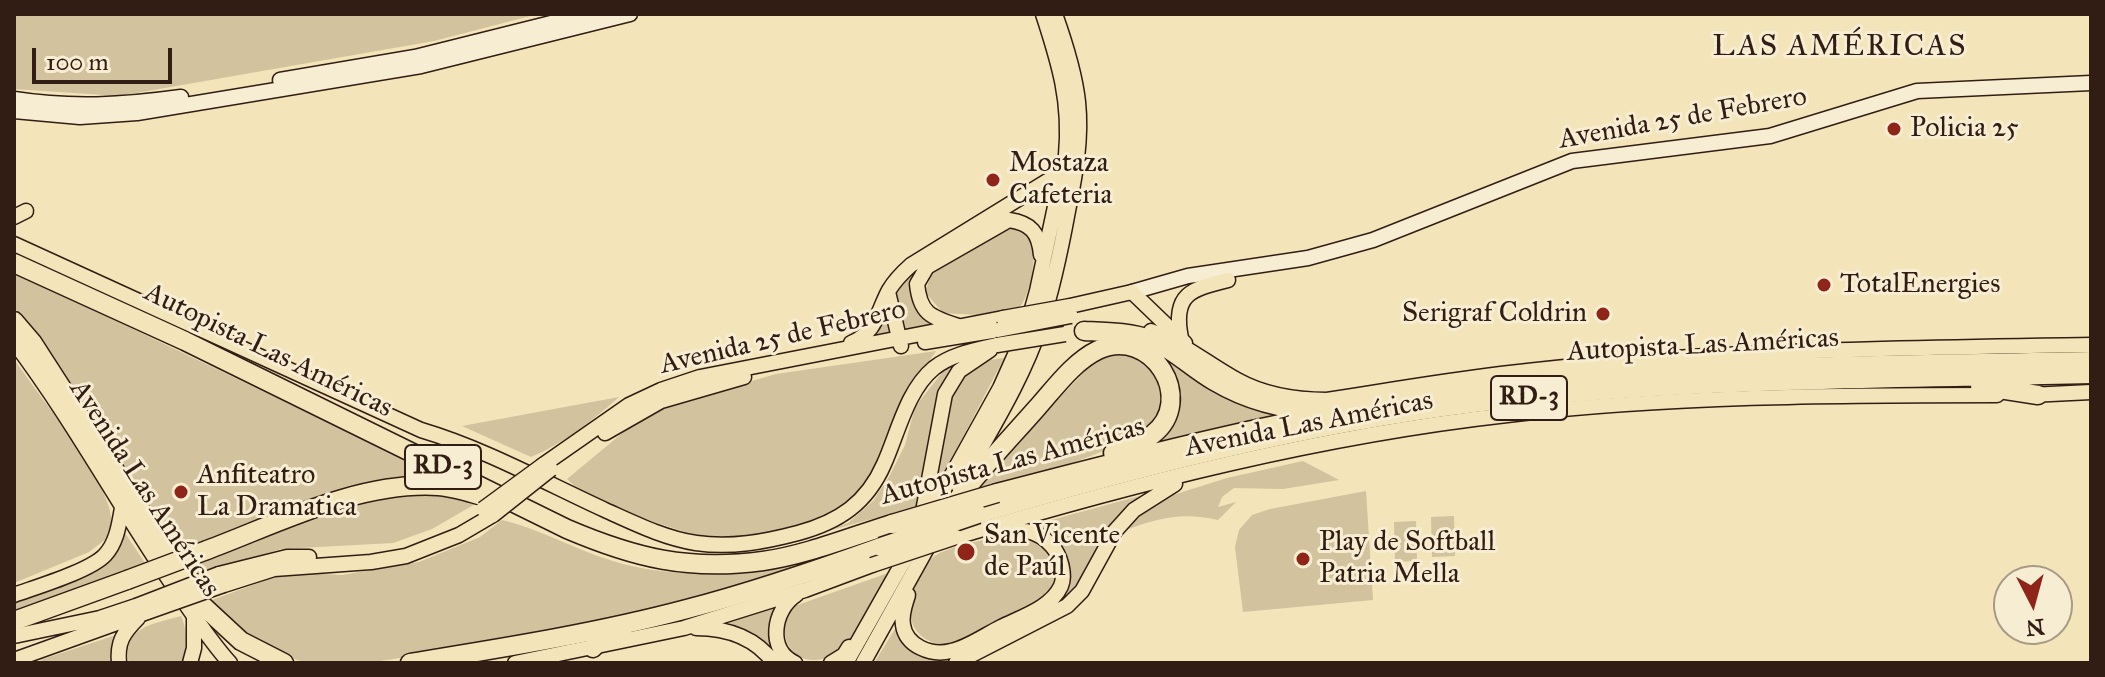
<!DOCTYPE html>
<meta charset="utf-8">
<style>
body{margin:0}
#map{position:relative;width:2105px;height:677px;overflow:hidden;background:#f3e4b9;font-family:"IM FELL Great Primer",serif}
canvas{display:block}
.frame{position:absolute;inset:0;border:16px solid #321d14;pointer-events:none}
.north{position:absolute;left:1993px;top:565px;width:80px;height:80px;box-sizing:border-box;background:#f7edd2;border:2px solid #a89a86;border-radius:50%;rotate:174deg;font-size:22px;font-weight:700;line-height:32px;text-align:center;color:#321d14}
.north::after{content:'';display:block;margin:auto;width:28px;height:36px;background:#8f2418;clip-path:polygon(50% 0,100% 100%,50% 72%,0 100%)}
.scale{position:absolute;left:32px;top:48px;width:140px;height:36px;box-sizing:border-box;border:4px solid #321d14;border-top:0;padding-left:10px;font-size:24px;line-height:28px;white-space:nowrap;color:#321d14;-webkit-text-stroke:6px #f7edd2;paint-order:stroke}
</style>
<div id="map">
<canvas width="2105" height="677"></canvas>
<div class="frame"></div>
<div class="north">N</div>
<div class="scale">100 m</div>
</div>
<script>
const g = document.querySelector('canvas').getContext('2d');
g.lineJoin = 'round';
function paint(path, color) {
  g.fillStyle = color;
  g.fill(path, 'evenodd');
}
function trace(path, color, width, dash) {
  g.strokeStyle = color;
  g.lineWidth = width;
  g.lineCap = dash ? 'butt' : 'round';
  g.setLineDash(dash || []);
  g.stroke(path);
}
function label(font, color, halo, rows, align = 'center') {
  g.font = font + ' "IM FELL Great Primer",serif';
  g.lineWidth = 6;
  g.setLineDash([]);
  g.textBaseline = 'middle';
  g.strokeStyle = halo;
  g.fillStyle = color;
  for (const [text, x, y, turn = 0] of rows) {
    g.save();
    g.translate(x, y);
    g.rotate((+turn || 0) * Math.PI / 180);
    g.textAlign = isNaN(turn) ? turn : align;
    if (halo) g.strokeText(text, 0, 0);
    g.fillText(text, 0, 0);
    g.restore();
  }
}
const green = new Path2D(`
 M14,14H538L434,41L119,96L14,89Z
 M1014,228L1026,229L1034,239C1034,260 1033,291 1019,308L977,315L943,313L925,292L931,274L1005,229Z
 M14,272L444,478L398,477L357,485L248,527L174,552L52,354L14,307Z
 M913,273L917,310L937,325L877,334L888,303Z
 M936,351L908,392L884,453L861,493L830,518L751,539H706L648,520L582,493L567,479L643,416L696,397L776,374Z
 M1129,354C1146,361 1165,378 1163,399C1163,408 1158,417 1156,425C1099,458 1034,477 969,491L1101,355Z
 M1004,358L930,501C938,460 940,378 986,361C991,359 999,359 1004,358Z
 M1166,358L1289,417L1131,454L1176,392Z
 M14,359C36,392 109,482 111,517C112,523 110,530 110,536L89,552L14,583Z
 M967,359L950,374L917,507L816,534L848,523L873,501L889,477L905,445L915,407L948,365Z
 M619,397C592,421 564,443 531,457L462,426Z
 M1303,461L1339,480L1283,489L1234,488L1222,497L1218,507L1236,502L1218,520C1182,512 1159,518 1126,530L1157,500L1227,478Z
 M436,491L477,503L432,529L393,543L281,549L187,577L181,568C264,538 347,500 436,491Z
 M1366,491L1373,600L1243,612L1235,547L1239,530L1252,515L1270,509Z
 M1154,492L1137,501L1080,588L1057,607C1076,573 1072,541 1033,525Z
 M1454,516L1455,556L1432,557L1431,517Z
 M502,520C544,530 581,553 623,564C705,585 778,566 858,549C715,593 569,634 420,655C385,660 340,669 305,662C289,659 240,636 229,625C222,618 217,608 212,600L288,572L342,575L419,562L480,537Z
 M1416,521L1417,561L1395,562L1394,522Z
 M123,530L147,566L14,617V598L90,569Z
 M1024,533C1052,546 1072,571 1047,599C1039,609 1006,620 993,626C980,632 962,646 948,645C903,643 902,599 924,569C927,565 931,558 936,555C958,543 999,537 1024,533Z
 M891,572L840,655C802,667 784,658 783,617L792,607Z
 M776,606L772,622L788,663H782C765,643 751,632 725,626L726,621Z
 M900,615L903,638L962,656L948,663H874L895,629Z
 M181,616C187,627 188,652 182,663H129C122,627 153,624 181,616Z
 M116,635L114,663H50L40,660Z`);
const secondary = new Path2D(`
 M280,80L415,57L587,14
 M14,99C71,108 123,105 181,97
 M14,111L80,117L137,113L421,66L630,14
 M1132,292L1188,276L1308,258L1373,240L1572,161L1770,136L1917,91L2091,83`);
const primary = new Path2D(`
 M14,217L26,211
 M14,244L421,430C485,449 544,482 605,510C634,523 664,538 696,543C731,548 764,542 798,533C839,522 867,503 884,464C898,433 907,390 934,368C952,354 976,350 997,345
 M888,292L901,346
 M1070,306L1132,292L1185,343
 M958,326C931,317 920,314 917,284L927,267L1009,220C1031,223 1039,233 1041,255
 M1151,331C1183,343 1208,364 1237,380C1264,395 1297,400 1327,400C1385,391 1443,381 1501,374C1696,350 1895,348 2091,345
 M1181,338C1172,294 1191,289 1228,280
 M14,342C72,419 118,504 172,584C191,611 208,639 230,663
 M925,342L998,330
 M851,343C877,332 877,312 889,290C895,280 902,273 911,265L1062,172
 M2030,395L2091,392
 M605,433L661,401L744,377
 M543,465L629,405L661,390L700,377L1003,318
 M959,487C988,434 1022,382 1041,324C1053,288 1061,249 1068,211C1075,176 1082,139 1078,102C1075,73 1065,42 1055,14
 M929,516L1000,388L1026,330L1037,291L1066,155C1071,102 1059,63 1043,14
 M921,522L945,394L959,371L990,350
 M956,537C1136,483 1320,436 1507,415C1669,396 1834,395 1997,395
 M219,574L287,557H309
 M224,585L274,569L371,562L406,556L459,535L493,515
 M14,595C36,587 90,571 105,555C117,542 119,524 122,508
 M908,595C905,605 901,614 903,625C906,646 931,656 951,651C967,648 985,635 1001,627C1021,617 1051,608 1061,586C1066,574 1060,555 1052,546C1036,528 1019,529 996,532
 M696,628C727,628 755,637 774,663
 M14,636L100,618L136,606
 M14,660L142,614
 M119,663C117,642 123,633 138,618
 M190,663L194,648V616
 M515,663L684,628L805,590L872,565
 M795,663C767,650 773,610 796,595
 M831,663L844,655L849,647
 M846,663L911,548
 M863,663L931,541
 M956,663L1067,606L1082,591L1115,531L1134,510L1175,484`);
const highway = new Path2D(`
 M14,263L185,341L567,529C635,558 688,571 763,561C806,555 850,537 892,524
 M14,321L32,342L201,604L241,641L284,663
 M1084,331C1107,332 1130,332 1152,340C1174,350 1193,369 1214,381C1246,400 1284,410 1321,411
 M1980,386L2038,395
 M997,493C1172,447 1349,402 1529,384C1716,364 1904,365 2091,361
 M949,511C975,475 1006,443 1036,409C1054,389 1073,362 1098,350C1151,325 1198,400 1152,435C1141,443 1125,449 1113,453
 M978,514C1140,466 1307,424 1474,403C1679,378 1886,379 2091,374
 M207,550C279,523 360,481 438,486C454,487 471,493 486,497
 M14,621L127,580
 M593,648L601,638L621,633
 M410,663C502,648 597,633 687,609C753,592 817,570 881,547`);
const primaryBridge = new Path2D(`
 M1003,318L1070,306
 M998,330L1071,316
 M997,345L1065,334
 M483,509L543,465
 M493,515L551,469
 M872,565L956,537
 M136,606L219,574
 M142,614L224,585`);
const highwayBridge = new Path2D(`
 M892,524L997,493
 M881,547L978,514
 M127,580L207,550`);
const markers = [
 [1894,129,8,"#8f2418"],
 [993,180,8,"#8f2418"],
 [1824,285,8,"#8f2418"],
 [1603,314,8,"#8f2418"],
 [181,492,8,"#8f2418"],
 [966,552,10,"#8f2418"],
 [1303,559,8,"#8f2418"]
];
const shields = [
 [1529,398,76],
 [443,467,76]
];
const shieldNames = [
 ["RD-3",1529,398],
 ["RD-3",443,467]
];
const streetNames = [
 ["Avenida 25 de Febrero",1683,119,-10],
 ["Avenida 25 de Febrero",783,338,-13],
 ["Autopista Las Américas",1703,346,-3],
 ["Autopista Las Américas",268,351,26],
 ["Avenida Las Américas",1309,425,-11],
 ["Autopista Las Américas",1013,462,-15],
 ["Avenida Las Américas",144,489,57]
];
const poiNames = [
 ["Policia 25",1910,129],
 ["Mostaza",1009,164],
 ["Cafeteria",1009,196],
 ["TotalEnergies",1840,285],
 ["Serigraf Coldrin",1587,314,"right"],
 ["Anfiteatro",197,476],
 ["La Dramatica",197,508],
 ["San Vicente",984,536],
 ["de Paúl",984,568],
 ["Play de Softball",1319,543],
 ["Patria Mella",1319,575]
];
const neighbourhoodNames = [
 ["LAS AMÉRICAS",1840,48]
];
paint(green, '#d2c29d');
trace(secondary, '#321d14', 17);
trace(primary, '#321d14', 17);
trace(highway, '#321d14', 21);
trace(secondary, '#f7edd2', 14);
trace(primary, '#f3e4b9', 14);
trace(highway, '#f3e4b9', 18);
trace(primaryBridge, '#321d14', 17, []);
trace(highwayBridge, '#321d14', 21, []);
trace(primaryBridge, '#f3e4b9', 14);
trace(highwayBridge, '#f3e4b9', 18);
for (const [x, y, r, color] of markers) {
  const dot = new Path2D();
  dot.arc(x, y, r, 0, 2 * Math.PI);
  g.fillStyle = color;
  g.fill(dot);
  trace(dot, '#f7edd2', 3);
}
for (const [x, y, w] of shields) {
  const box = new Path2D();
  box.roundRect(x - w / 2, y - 22, w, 44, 6);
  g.fillStyle = '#f7edd2';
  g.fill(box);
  trace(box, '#321d14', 2);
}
label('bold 26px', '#321d14', null, shieldNames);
label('28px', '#321d14', '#f7edd2', streetNames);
label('28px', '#321d14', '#f7edd2', poiNames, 'left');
g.letterSpacing = '2px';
label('30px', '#321d14', '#f7edd2', neighbourhoodNames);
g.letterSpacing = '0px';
</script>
